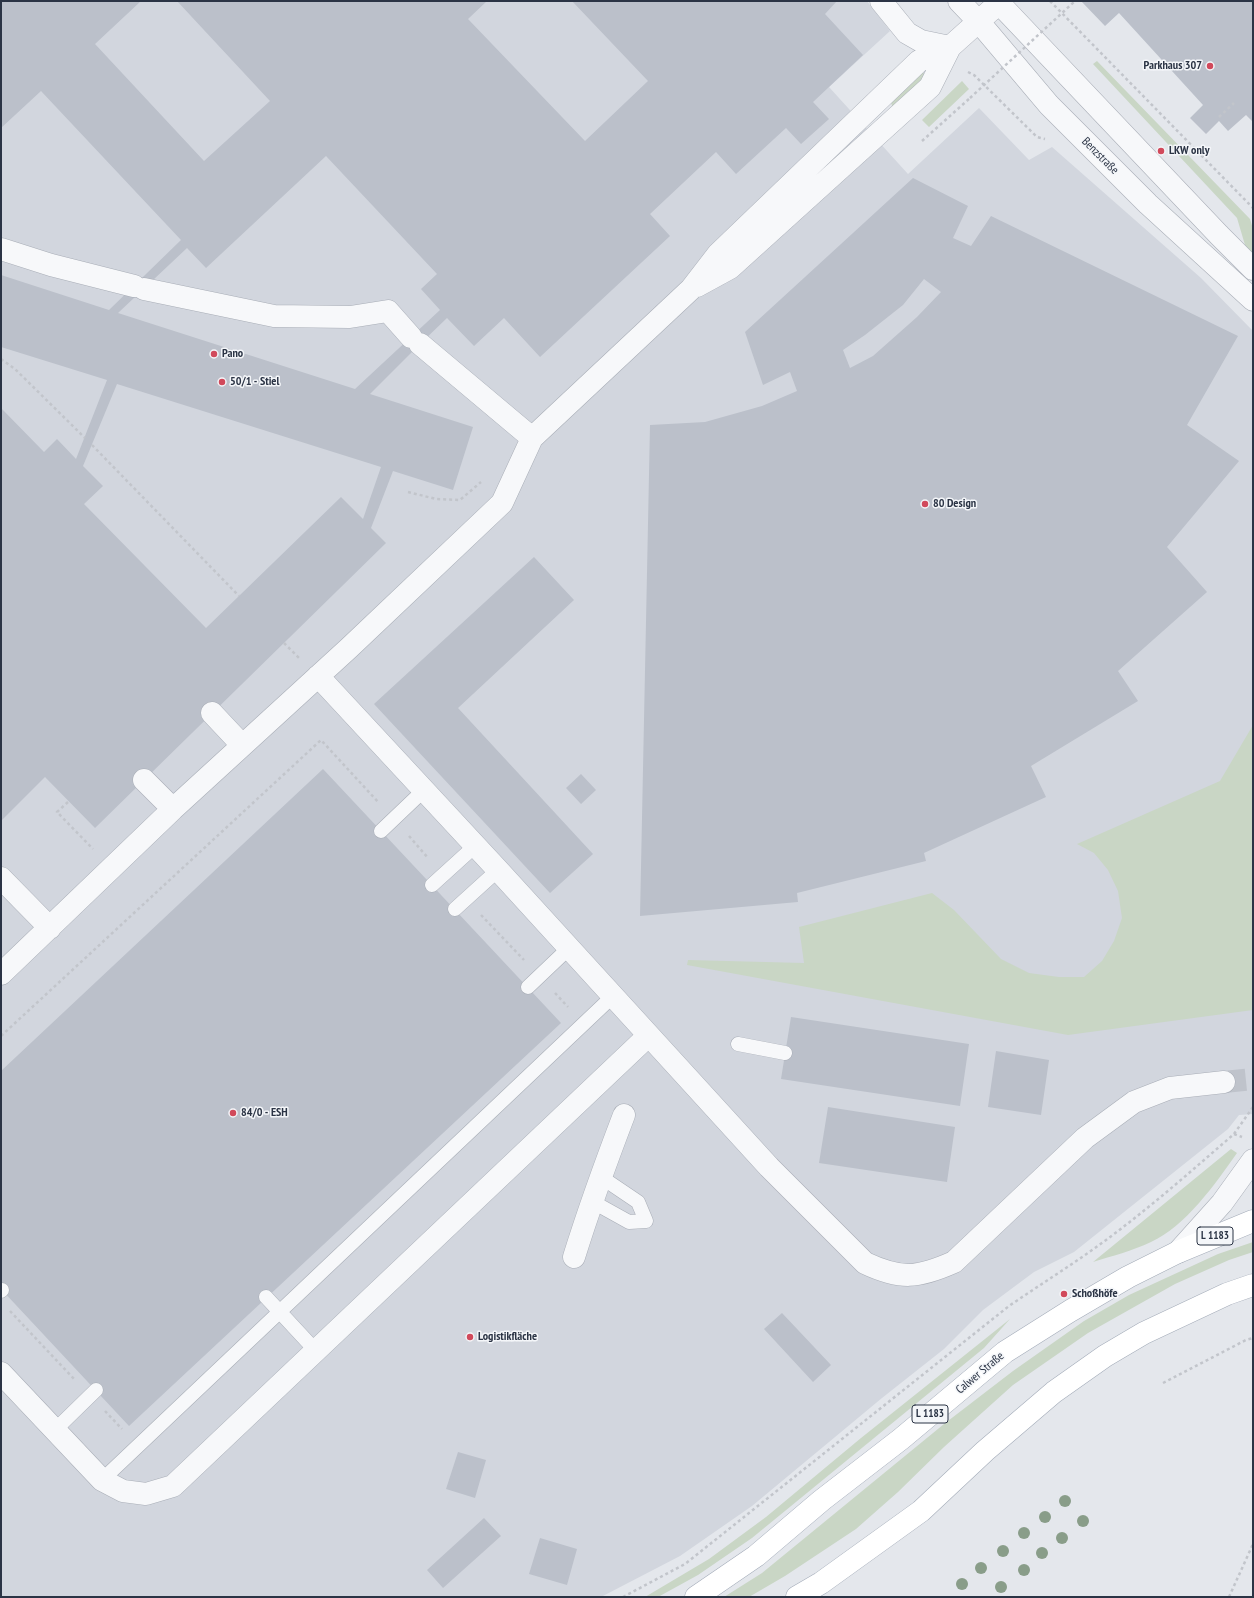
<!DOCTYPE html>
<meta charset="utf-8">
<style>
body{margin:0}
#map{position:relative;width:1254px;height:1598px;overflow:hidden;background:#e4e7ec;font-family:"PT Sans Narrow",sans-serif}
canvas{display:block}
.frame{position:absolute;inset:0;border:2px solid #2b3445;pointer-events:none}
</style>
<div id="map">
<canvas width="1254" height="1598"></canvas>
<div class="frame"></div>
</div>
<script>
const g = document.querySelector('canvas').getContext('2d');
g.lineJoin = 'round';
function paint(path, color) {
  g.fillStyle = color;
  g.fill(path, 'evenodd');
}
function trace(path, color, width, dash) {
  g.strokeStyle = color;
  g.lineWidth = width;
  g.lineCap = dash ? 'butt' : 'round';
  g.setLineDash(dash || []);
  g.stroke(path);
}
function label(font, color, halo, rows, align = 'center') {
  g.font = font + ' "PT Sans Narrow",sans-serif';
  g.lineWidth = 3;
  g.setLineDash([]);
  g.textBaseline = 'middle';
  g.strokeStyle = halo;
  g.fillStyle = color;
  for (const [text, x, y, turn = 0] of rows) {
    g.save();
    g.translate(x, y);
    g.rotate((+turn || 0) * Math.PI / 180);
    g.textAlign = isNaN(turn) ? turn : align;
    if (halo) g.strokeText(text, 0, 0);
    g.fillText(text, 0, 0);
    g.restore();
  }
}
const built = new Path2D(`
 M1,1H867L890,31L829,87L908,174L979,108L1029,160L1052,147L1201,278L1253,331V1114L1239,1115L1228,1129L1074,1252L1034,1272L983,1310L944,1349L882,1398L752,1506L680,1556L601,1597H1Z`);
const green = new Path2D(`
 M1097,61L1250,219L1253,229V258L1245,245L1237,218L1093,64Z
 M920,73H924L927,76L895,107L892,106L891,102Z
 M962,81L969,89L929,127L922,120Z
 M1253,725V1010L1068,1035L687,965L688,960L804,963L799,927L932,893L954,910L1001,959L1029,973L1059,977H1084L1102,961L1114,941L1122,918L1118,891L1108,870L1094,853L1077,844L1220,781Z
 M1231,1149L1237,1153C1216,1183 1185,1227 1151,1242C1132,1251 1112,1256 1093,1262Z
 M1253,1242V1252L1229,1260L1175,1284L1088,1333L1013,1385L944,1447L898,1492L856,1529L785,1576L749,1597H724L762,1573L944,1424L1013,1371L1084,1321L1129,1295L1218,1254Z
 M1010,1319L984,1348L752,1538L698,1575L658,1597H645L709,1559L766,1517L861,1438Z`);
const building = new Path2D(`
 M1,1H141L95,44L204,161L270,101L177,1H487L468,19L585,141L648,81L572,1H837L825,14L863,55L813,102L829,119L801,144L786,128L736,174L716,152L650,214L670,236L540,357L504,318L474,346L447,318L420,344L370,394L473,427L453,490L393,471L371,528L386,543L95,828L45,777L1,821V408L44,452L57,439L76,459L107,380L1,347V275L109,310L181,240L41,91L1,128ZM326,156L437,274L421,289L440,310L355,389L118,313L187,248L206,268ZM117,384L381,467L363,519L341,497L206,628L84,504L103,486L83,466Z
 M1081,1H1253V122L1246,115L1228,131L1219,121L1206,134L1190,118L1203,105L1119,13L1105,26Z
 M913,178L968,206L953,238L971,246L991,216L1238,336L1187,425L1239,461L1167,547L1207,592L1118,671L1138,701L1031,766L1046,797L924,853L926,861L797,893L798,902L640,916L650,425L705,422L762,406L797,391L790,372L763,385L745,332ZM924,279L941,292L917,317L873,356L850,368L843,350L865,335L903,305Z
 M534,557L574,600L458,708L593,854L550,893L374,704Z
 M323,769L561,1023L129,1426L1,1289V1071Z
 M581,774L596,790L581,804L566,788Z
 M791,1017L969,1044L960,1106L781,1079Z
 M996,1051L1049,1060L1041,1115L988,1107Z
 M828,1107L955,1127L947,1182L819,1163Z
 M782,1313L831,1365L813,1382L764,1329Z
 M458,1452L486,1460L475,1498L446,1489Z
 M484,1518L501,1536L443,1588L427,1570Z
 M540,1538L577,1549L567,1585L529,1574Z`);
const streetTunnel = new Path2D(`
 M1224,1082L1253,1079`);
const path = new Path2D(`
 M1050,1L1253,208
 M968,72L974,75L1037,137L1045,139
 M1219,117L1234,103
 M922,141L970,98
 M1,359L15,369L85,438
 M92,445L239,596
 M408,492L436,499L460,500L481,482
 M284,643L299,658
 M68,802L57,812L93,849
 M409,836L428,858
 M481,915L524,960
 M555,993L568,1007
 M1,1036L321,740L379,803
 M1234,1134L1253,1107
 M10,1311L75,1380
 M1163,1383L1246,1340L1253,1338
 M105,1411L122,1429
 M623,1597L685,1564L1009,1306C1038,1286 1067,1268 1095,1248C1144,1213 1189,1173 1234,1134L1242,1137
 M1229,1597L1253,1544`);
const lane = new Path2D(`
 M381,831L423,791
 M432,885L475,846
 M455,909L498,870
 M528,987L569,948
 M738,1044L785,1053
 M593,1202L629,1222L646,1221L638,1202L601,1177
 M1,1291L2,1290
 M266,1297L316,1351
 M55,1430L96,1390
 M102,1480L613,996`);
const street = new Path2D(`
 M881,1L907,33L921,41L950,47
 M959,1L979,22L1049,105L1148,204L1253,300
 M997,1L1219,235L1253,269
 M1,249L51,265L134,286
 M697,286L730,268L930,87L950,47
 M144,289L274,316L350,317L388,311L411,337
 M420,344L532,438
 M318,676L498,870L769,1167L865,1263C901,1280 918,1278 954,1262L1085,1138L1134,1102L1170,1088L1224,1082
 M212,713L242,745
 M144,780L173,809
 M1,878L50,928
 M1,974L173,809L349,648L502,503L532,438L691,289L718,254L919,61L950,47L999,3
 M1178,1252L1222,1203L1253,1160
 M574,1257C589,1209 606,1162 624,1115
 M1,1373L102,1480L123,1491L146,1494L173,1486L648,1036`);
const primary = new Path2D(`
 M696,1597L756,1556L822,1500L901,1439L1005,1352L1070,1311L1128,1277L1178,1252L1253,1221
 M797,1597L821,1583L921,1511L985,1451L1054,1392L1105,1356L1144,1333L1227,1294L1253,1285`);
const pathBridge = new Path2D(`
 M970,98L1075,1`);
const trees = [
 [1065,1501],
 [1045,1517],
 [1083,1521],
 [1024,1533],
 [1062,1538],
 [1003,1551],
 [1042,1553],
 [981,1568],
 [1024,1570],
 [962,1584],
 [1001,1587]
];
const markers = [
 [1210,66,4,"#d1495b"],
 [1161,151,4,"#d1495b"],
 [214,354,4,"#d1495b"],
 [222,382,4,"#d1495b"],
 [925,504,4,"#d1495b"],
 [233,1113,4,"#d1495b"],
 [1064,1294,4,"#d1495b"],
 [470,1337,4,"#d1495b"]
];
const shields = [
 [1215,1236,36],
 [930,1414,36]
];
const shieldNames = [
 ["L 1183",1215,1236],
 ["L 1183",930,1414]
];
const poiNames = [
 ["Parkhaus 307",1202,66,"right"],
 ["LKW only",1169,151],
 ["Pano",222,354],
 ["50/1 - Stiel",230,382],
 ["80 Design",933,504],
 ["84/0 - ESH",241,1113],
 ["Schoßhöfe",1072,1294],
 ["Logistikfläche",478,1337]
];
const streetNames = [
 ["Benzstraße",1100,156,45],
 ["Calwer Straße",980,1373,-40]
];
paint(built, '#d2d6de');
paint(green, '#c9d6c5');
paint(building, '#bbc0ca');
trace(streetTunnel, '#bfc3cb', 22, [22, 11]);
trace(lane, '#a9aeb7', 15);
trace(street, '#a9aeb7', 23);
trace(primary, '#a3abb8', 23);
trace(path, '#c2c5cb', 2.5, [3, 3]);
trace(lane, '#f7f8fa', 14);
trace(street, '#f7f8fa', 22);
trace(primary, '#fff', 22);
trace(pathBridge, '#c2c5cb', 2.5, [3, 3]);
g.fillStyle = '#899d89';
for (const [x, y] of trees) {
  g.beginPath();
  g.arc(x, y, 6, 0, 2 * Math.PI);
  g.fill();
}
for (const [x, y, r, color] of markers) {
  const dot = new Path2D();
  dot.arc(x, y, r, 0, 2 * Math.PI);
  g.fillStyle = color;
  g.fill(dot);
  trace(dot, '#f4f6f9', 1.5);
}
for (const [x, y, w] of shields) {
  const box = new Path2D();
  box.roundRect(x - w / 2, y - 9, w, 18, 3);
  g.fillStyle = '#f4f6f9';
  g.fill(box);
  trace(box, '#2b3445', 1);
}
label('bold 11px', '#2b3445', null, shieldNames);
label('bold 12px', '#2b3445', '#f4f6f9', poiNames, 'left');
label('12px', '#2b3445', '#f4f6f9', streetNames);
</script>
